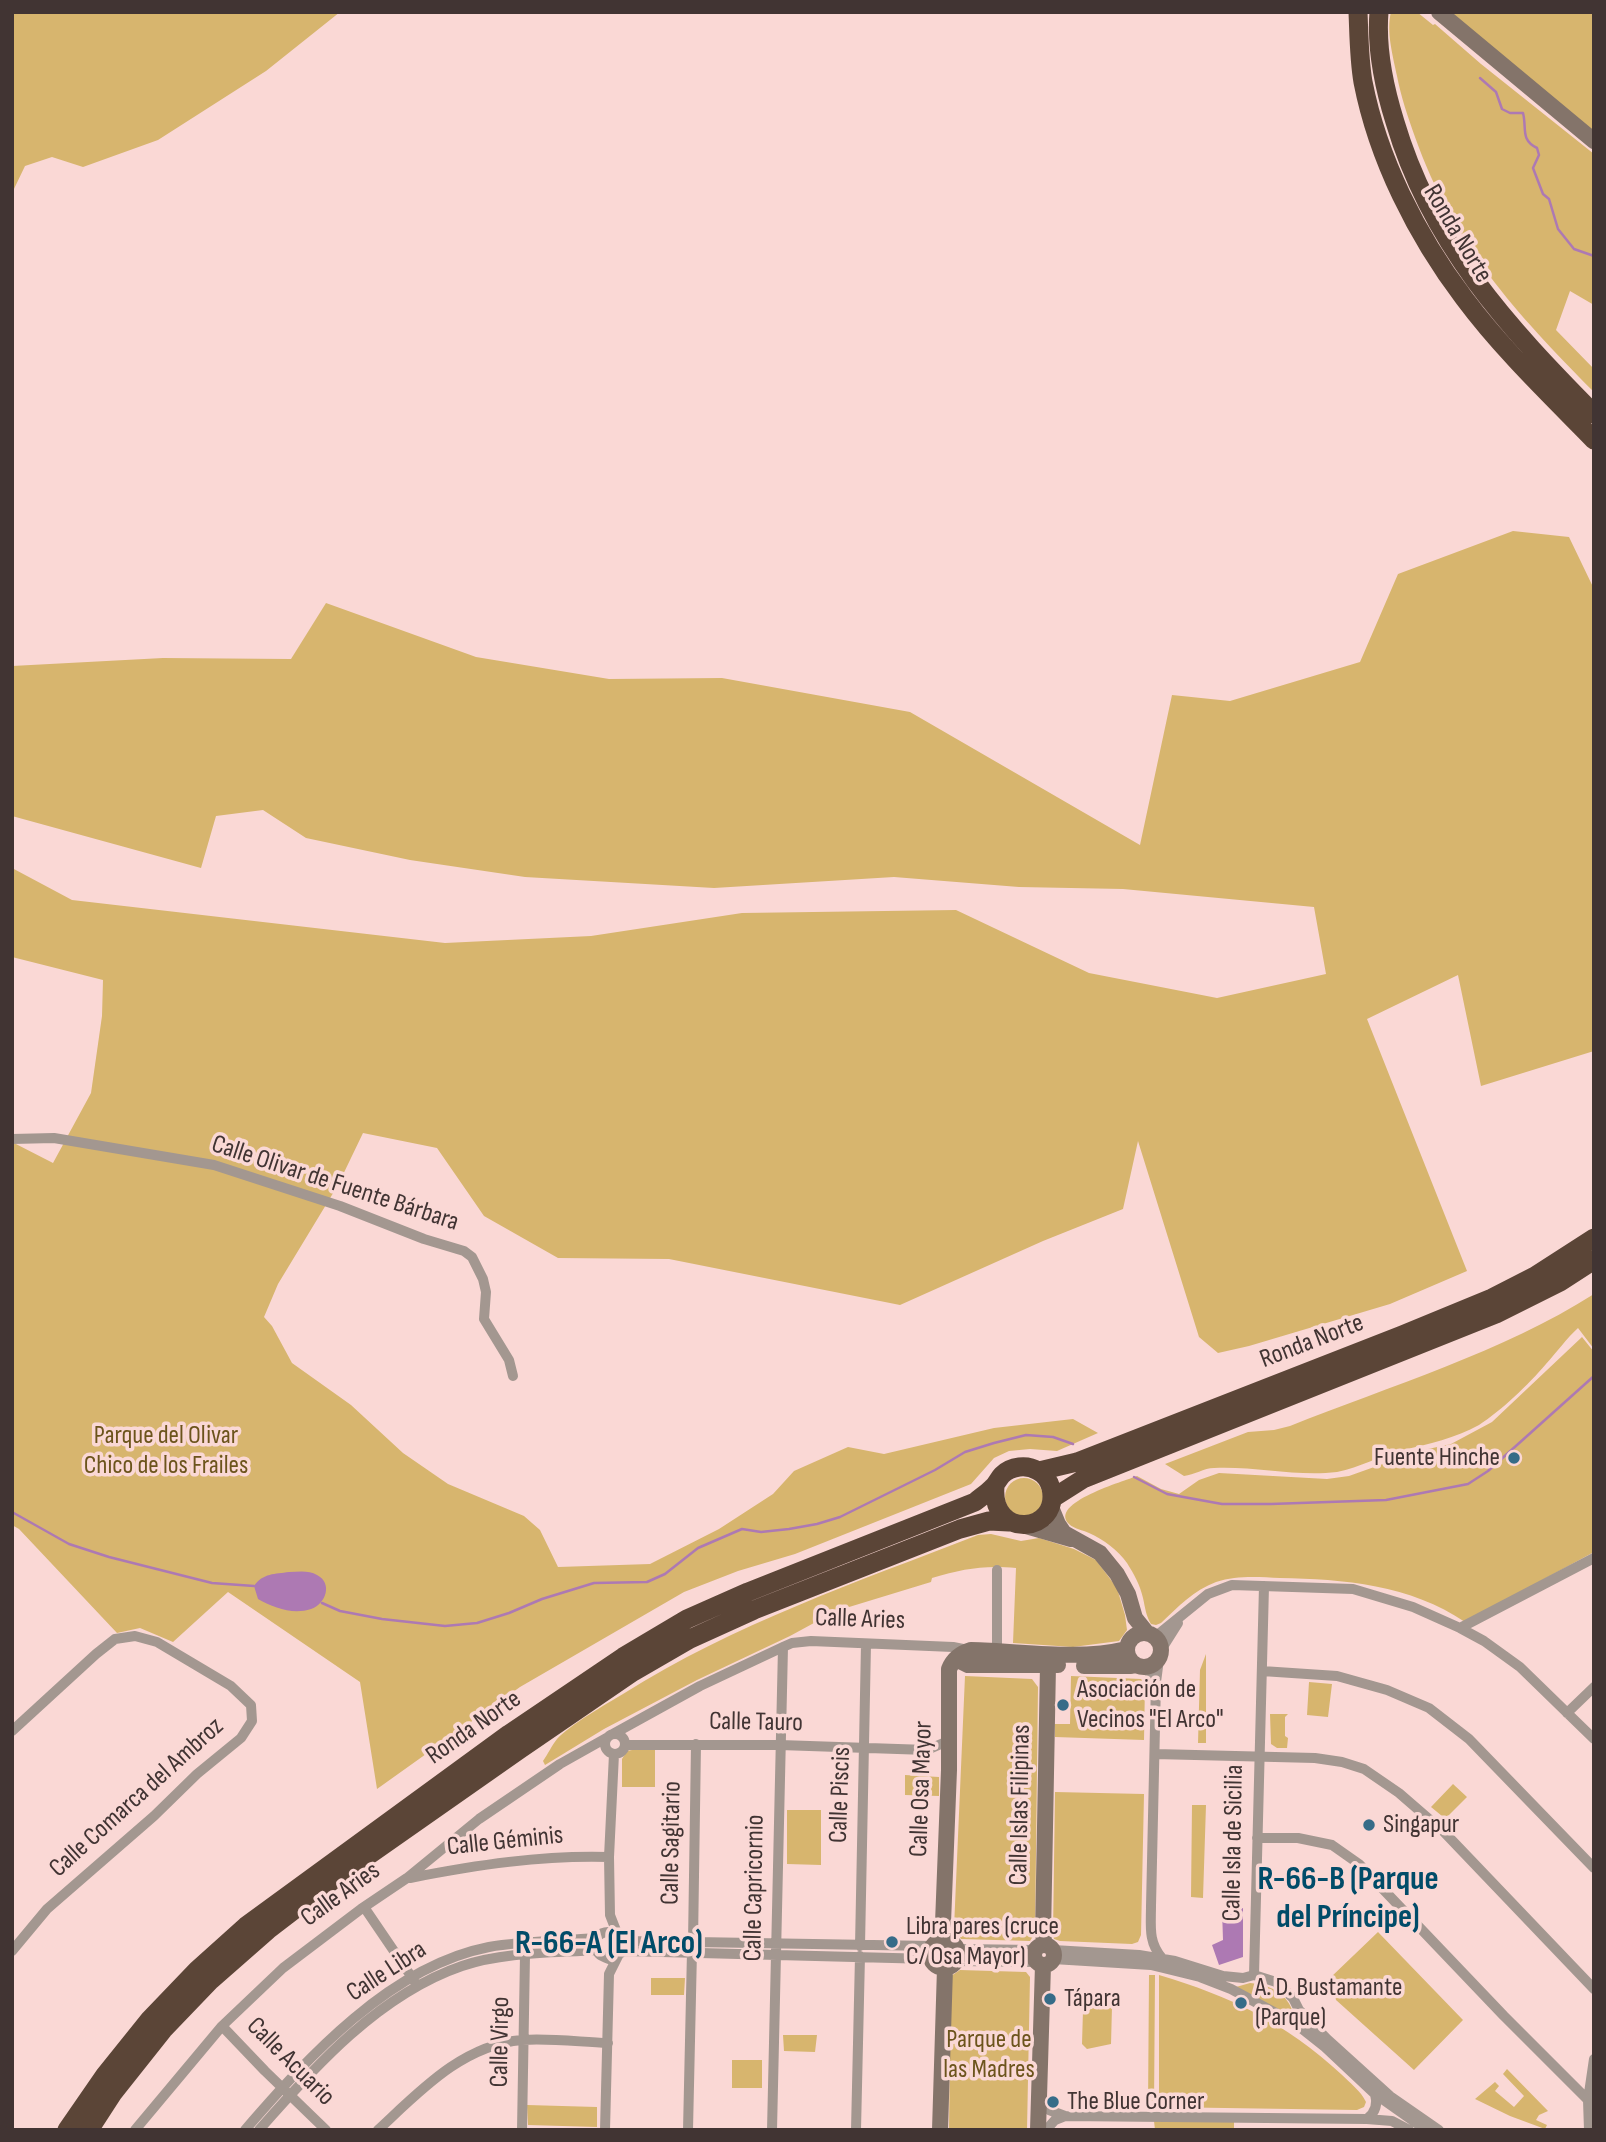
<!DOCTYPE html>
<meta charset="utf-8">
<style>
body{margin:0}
#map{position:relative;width:1606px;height:2142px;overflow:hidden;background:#fad8d5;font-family:"Sofia Sans Condensed",sans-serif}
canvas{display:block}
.frame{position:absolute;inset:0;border:14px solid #413433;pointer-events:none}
</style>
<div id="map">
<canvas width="1606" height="2142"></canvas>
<div class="frame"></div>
</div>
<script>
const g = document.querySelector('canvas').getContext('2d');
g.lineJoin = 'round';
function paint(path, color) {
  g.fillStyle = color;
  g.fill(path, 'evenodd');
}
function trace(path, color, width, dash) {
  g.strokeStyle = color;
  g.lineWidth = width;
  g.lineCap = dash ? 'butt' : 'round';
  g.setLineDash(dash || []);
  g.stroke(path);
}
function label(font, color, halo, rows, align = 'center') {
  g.font = font + ' "Sofia Sans Condensed",sans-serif';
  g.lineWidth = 7;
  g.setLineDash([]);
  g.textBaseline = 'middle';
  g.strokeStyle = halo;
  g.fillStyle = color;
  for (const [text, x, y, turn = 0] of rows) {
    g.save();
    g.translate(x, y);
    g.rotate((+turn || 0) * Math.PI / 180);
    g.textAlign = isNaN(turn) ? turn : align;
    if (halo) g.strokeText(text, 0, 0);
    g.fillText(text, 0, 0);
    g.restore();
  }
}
const green = new Path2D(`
 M12,12H340L266,71L158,140L83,167L52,157L25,166L13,191Z
 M1391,12H1417L1433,25L1435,24L1481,64L1594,154V305L1570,291L1556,330L1594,369V392C1514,311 1454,246 1415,137C1408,117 1401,97 1397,76C1393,56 1386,32 1391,12Z
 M1450,12H1594V133Z
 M1513,531L1569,537L1594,589V1051L1481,1086L1458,975L1367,1019L1467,1271L1390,1304L1249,1346L1218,1353L1199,1337L1138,1141L1123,1209L1043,1241L900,1305L669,1259L558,1258L484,1216L437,1148L363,1133L338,1185L278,1284L264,1317L272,1326L292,1363L351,1405L403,1453L448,1484L524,1516L540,1530L558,1567L650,1564L719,1529L773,1494L794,1471L848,1447L884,1454L994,1428L1073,1419L1098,1433L1057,1451L1030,1449L1009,1451L994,1458L971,1484L795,1554L738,1571L684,1592L520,1687L377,1789L360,1682L228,1592L173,1642L140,1628L117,1633L19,1529L12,1525V1142L53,1163L91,1093L102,1016L103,980L12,957V868L72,900L445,943L591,936L742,913L956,910L1089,973L1217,998L1326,974L1314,907L1123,889L1019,887L894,877L714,888L525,877L410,860L306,838L263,810L216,816L201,868L12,816V666L163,658L291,659L326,603L476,657L609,679L722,678L910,712L1140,845L1172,695L1230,701L1360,662L1398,574Z
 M1594,1294V1349L1578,1328C1566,1339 1557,1352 1546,1364C1528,1385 1502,1410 1479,1425C1456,1438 1428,1444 1403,1450C1380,1455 1360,1468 1337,1472C1297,1477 1255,1466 1214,1468C1204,1468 1194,1475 1184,1476L1165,1464L1248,1432L1274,1430L1290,1426C1390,1386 1503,1352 1594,1294Z
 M1582,1337L1594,1352V1552L1465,1622C1411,1585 1343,1579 1280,1578C1259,1577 1237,1575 1216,1582C1194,1590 1178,1607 1161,1623L1156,1625L1151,1624C1146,1616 1145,1607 1143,1598C1140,1585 1134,1574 1127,1563C1118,1550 1103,1539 1089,1533C1083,1530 1074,1529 1069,1524C1048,1503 1125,1481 1137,1476L1161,1489L1179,1494L1199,1480L1219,1473L1327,1479L1349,1476L1419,1451L1451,1444L1492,1422Z
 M1005 1497a19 19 0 1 1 38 0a19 19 0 1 1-38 0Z
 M991,1534L1021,1541L1039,1538L1074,1549L1096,1560L1117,1588L1125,1615L1127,1630L1119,1641L1073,1647L1013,1643L1016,1568C983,1565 963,1569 932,1578L931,1582L836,1611L790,1636L697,1680L604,1729L545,1765L543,1761C548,1754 552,1745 557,1739C570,1725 606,1704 623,1694C734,1624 857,1582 978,1535Z
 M1206,1654V1743H1198L1200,1670Z
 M965,1676L1032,1679L1038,1687L1035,1933L1030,1941L961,1939L954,1928Z
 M1071,1676L1141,1679L1145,1683L1144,1740L1055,1737V1724H1070Z
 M1309,1682L1332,1684L1328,1717L1307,1715Z
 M1270,1714H1288L1285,1717V1736L1288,1738L1287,1748H1277L1271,1744Z
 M632,1750H655V1787H622V1759L627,1751Z
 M905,1775L939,1777V1796L905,1795Z
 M1453,1784L1467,1797L1448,1816H1442L1431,1807Z
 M1055,1792L1144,1794L1141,1935L1138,1942L1132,1944L1060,1941L1054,1939L1053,1934Z
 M1192,1805H1206L1203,1898L1191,1897Z
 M787,1810H821V1865L787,1864Z
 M1378,1932L1463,2020L1414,2070L1336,2000L1330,1978Z
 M960,1970L1026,1972L1030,1977L1027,2130H949L951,1976Z
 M1149,1975H1155L1154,2108H1148Z
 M1159,1975C1230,1996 1286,2023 1341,2074C1349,2082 1361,2091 1366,2102L1364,2107L1357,2110L1159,2107Z
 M651,1978H685L684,1995H651Z
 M1250,1983C1273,1985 1290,1995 1295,2019L1236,1987Z
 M1090,2005L1112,2007L1111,2044L1087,2049L1082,2044L1083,2010H1090Z
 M783,2035H817L815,2052L784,2051Z
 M732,2060H762V2088H732Z
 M1507,2069L1548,2111L1539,2115L1536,2120L1547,2125L1545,2129L1510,2116L1475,2099L1495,2082L1499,2086L1495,2091L1514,2107L1524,2096L1503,2074Z
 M527,2105L597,2107V2127L528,2125Z
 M1154,2121L1234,2122V2130H1155Z`);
const water = new Path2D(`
 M289,1572C298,1572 309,1570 317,1575C333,1583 326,1604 311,1609C293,1615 274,1608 258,1599L254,1586C263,1573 275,1574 289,1572Z
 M1243,1908V1957L1219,1965L1212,1945L1223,1940L1222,1909Z`);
const stream = new Path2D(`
 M1480,78L1496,92L1502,109L1510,113H1523C1527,128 1520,140 1537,148L1539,155L1533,168L1543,194L1549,199L1558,229L1574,249L1594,256
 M1134,1477L1167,1494L1222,1504H1271L1386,1500L1468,1484L1488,1471L1594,1376
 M12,1512L69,1544L109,1557L212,1583L254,1586
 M322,1603L340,1611L382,1619L445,1626L477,1623L509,1613L542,1599L594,1583L647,1582L665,1574L698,1548L742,1529L761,1532L789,1529L817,1524L840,1517L935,1470L965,1452L994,1443L1026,1435L1053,1437L1073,1444`);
const street = new Path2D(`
 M12,1139L54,1138L214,1165L340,1206L424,1239L464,1251L472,1257L483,1279L486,1292L484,1319L509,1360L513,1376
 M997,1570V1651
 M1460,1628L1594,1558
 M1155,1637L1208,1594L1232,1585L1353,1589L1413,1607L1460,1628L1484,1641L1520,1667L1594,1739
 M1161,1650L1178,1623
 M1159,1659L1156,1682L1151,1906C1151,1926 1148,1942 1162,1958
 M1143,1667L1151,1674L1156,1682
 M1262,1671L1337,1676L1387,1690L1429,1708L1469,1739L1594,1868
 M1567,1713L1594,1687
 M12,1731L96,1654L115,1639L135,1636L157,1642L231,1686L251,1705L252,1721L241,1738L197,1774L154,1816L47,1909L12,1951
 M605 1744a10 10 0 1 1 20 0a10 10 0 1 1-20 0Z
 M613,1734L700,1686L783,1647L792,1643L811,1641L953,1647L968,1650
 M625,1745H780L927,1750L948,1741
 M614,1754L609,1857L610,1915L617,1933
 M1155,1754L1315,1758L1342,1762L1364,1769L1399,1793L1444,1832L1594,1989
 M1257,1838H1298L1332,1845L1359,1864L1504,2016L1588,2100
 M410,1878C476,1865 542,1855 609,1857
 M364,1907L415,1982
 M596,1938C608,1925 621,1937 635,1941L932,1946
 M693,1942L696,1744
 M594,1944C596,1954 601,1956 609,1959L621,1953
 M860,1946L866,1644
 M958,1949L1035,1950
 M1053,1950L1139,1955L1175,1961L1223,1976L1243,1978L1254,1975L1276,1982L1293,1998L1299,2010L1327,2039L1390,2096L1439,2130
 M623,1951L931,1959
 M1053,1959L1151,1965L1200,1977L1231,1989L1296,2024L1325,2047L1375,2094L1426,2130
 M957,1961L1036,1962
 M1254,1975L1264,1586
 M222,2026L265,2071L326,2130
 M1039,2099L1049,2110L1065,2116L1367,2119C1376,2112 1378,2104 1375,2094
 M1367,2119L1392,2121L1409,2130
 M135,2130L222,2026L283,1968L361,1909L407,1878L479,1819L560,1764L608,1737
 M245,2130C308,2057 391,1966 489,1947C524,1941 561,1941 596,1938
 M259,2130C315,2066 380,1994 462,1966C504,1952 552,1953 596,1950
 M378,2130C419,2092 462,2045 522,2040C550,2038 580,2042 608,2043
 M522,2130L525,1955
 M605,2130L609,1974L618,1956
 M688,2130L692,1951
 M772,2130L783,1647
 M856,2130L860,1956
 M1046,2130L1055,2120L1065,2116
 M1589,2130L1588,2100L1594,2059`);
const secondary = new Path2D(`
 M1439,12L1594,141
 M1051,1507L1058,1524L1064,1533L1100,1553L1117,1574L1128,1594L1135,1618L1147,1633
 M1026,1526L1071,1539
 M1127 1650a17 17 0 1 1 34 0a17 17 0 1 1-34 0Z
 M958,1657L960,1661L968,1665H1058
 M1084,1666H1131L1133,1663
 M930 1954a14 14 0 1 1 28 0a14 14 0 1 1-28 0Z
 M938,1941L943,1923L949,1770V1669C953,1659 961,1653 971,1650C1023,1651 1076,1661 1127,1649
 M1034 1955a10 10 0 1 1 20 0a10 10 0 1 1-20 0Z
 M1045,1945L1043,1935L1048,1665
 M940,2130L945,1968
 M1038,2130L1043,1965`);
const highway = new Path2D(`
 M1358,12C1359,35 1359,59 1363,82C1378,159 1417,236 1464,298C1502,349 1549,394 1594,440
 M1379,12C1376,49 1384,87 1395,122C1431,244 1507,326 1594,414
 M1039,1471L1077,1462L1402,1335L1492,1298L1535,1276L1594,1238
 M1053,1498L1083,1479L1496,1314L1560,1282L1594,1260
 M67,2130L105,2075L150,2019L197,1970L246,1926L509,1734L623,1657L687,1619L748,1592L975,1502C981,1497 987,1493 992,1488C997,1484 998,1479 1002,1475C1011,1466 1027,1464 1038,1471C1044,1474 1049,1481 1051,1488C1061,1534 990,1540 995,1486
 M89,2130L113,2093L163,2030L211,1980L268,1930L332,1881L519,1750L633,1672L690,1639L754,1610L960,1529L989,1521L1009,1522`);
const markers = [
 [1514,1458,7,"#366c88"],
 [1063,1705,7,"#366c88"],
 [1369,1825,7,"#366c88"],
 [892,1942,7,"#366c88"],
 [1050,1999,7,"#366c88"],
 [1241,2003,7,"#366c88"],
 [1053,2102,7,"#366c88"]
];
const streetNames = [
 ["Ronda Norte",1457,234,59],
 ["Calle Olivar de Fuente Bárbara",335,1184,18],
 ["Ronda Norte",1312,1342,-21],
 ["Calle Aries",860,1620,2],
 ["Calle Tauro",756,1723,1],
 ["Ronda Norte",474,1728,-35],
 ["Calle Osa Mayor",922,1789,-88],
 ["Calle Piscis",841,1795,-88],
 ["Calle Comarca del Ambroz",137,1798,-42],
 ["Calle Islas Filipinas",1021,1805,-89],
 ["Calle Géminis",505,1842,-6],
 ["Calle Sagitario",672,1843,-89],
 ["Calle Isla de Sicilia",1234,1843,-89],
 ["Calle Capricornio",755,1888,-89],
 ["Calle Aries",341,1895,-36],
 ["Calle Libra",387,1972,-33],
 ["Calle Virgo",501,2042,-89],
 ["Calle Acuario",290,2062,45]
];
const parkNames = [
 ["Parque del Olivar",166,1436],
 ["Chico de los Frailes",166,1466],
 ["Parque de",989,2040],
 ["las Madres",989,2070]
];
const poiNames = [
 ["Fuente Hinche",1500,1458,"right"],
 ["Asociación de",1077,1690],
 ["Vecinos \"El Arco\"",1077,1720],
 ["Singapur",1383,1825],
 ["Libra pares (cruce",906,1927],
 ["C/ Osa Mayor)",906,1957],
 ["A. D. Bustamante",1255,1988],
 ["(Parque)",1255,2018],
 ["Tápara",1064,1999],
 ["The Blue Corner",1067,2102]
];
const districtNames = [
 ["R-66-B (Parque",1348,1881],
 ["del Príncipe)",1348,1919],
 ["R-66-A (El Arco)",609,1945]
];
paint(green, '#d7b56e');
paint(water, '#ad79b3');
trace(stream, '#ad79b3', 2.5);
trace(street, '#a39790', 10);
trace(secondary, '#84746a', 16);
trace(highway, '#5b4537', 19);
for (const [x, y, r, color] of markers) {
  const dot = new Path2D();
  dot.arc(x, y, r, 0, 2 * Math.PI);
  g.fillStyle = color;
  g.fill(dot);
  trace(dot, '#fad8d5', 2.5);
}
label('26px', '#413433', '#fad8d5', streetNames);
label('26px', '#6c541c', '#fad8d5', parkNames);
label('26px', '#413433', '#fad8d5', poiNames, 'left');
label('bold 33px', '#014c69', '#fad8d5', districtNames);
</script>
